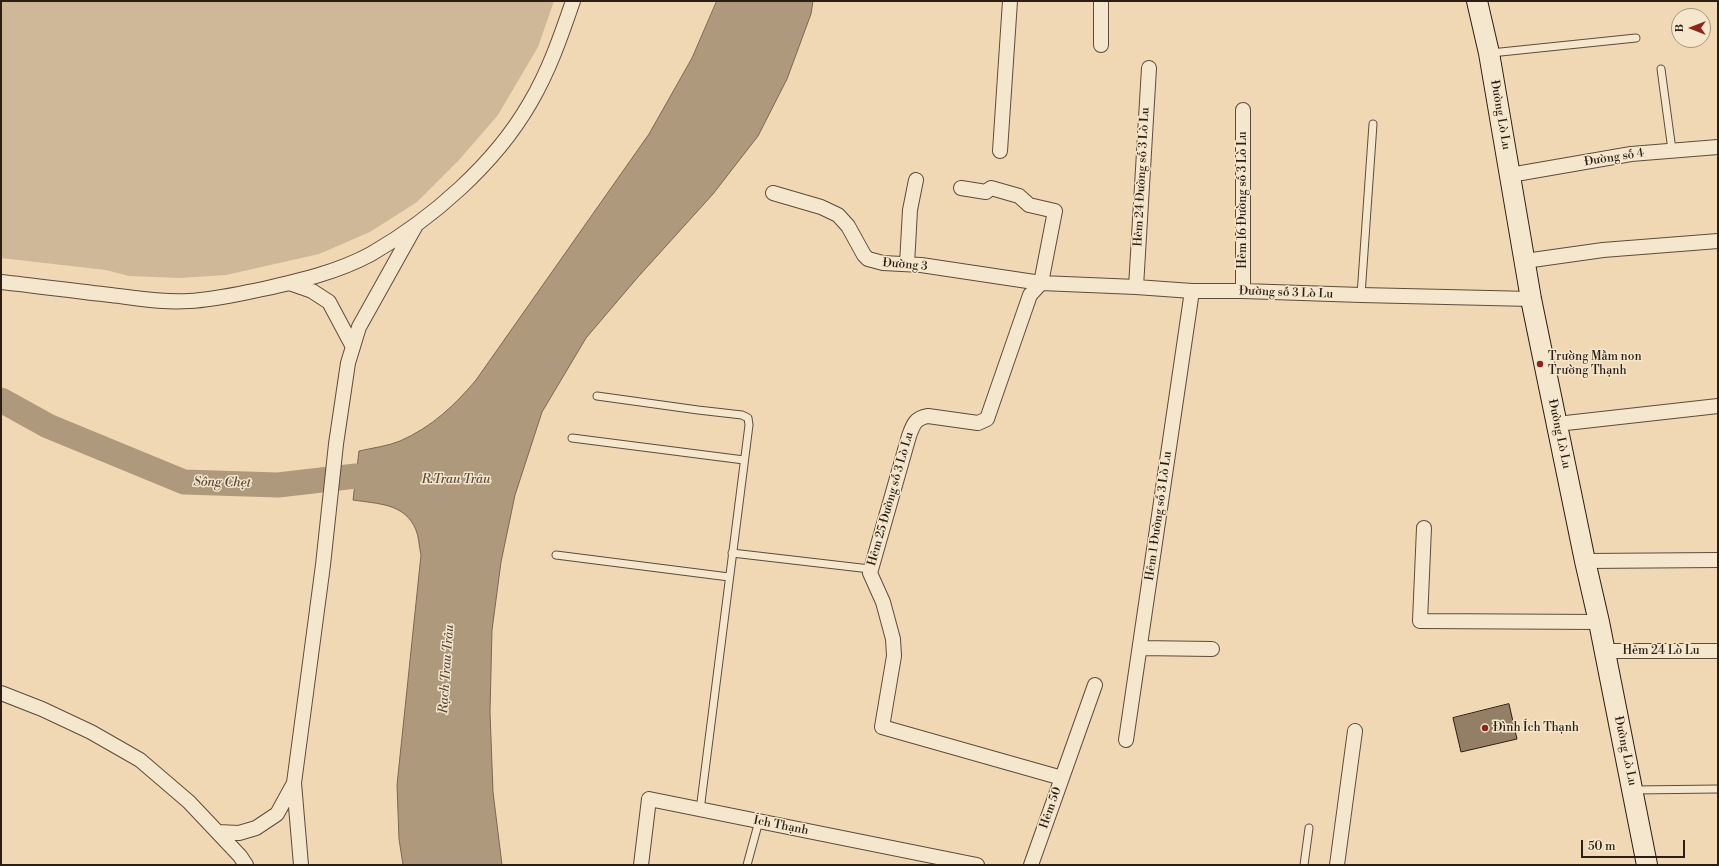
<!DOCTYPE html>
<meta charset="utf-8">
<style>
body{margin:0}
#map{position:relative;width:1719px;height:866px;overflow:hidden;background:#f0d8b4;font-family:"Libre Bodoni",serif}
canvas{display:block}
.frame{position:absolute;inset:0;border:2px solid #2d1e12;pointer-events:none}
.north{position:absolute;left:1671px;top:8px;width:40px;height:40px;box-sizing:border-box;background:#f5e6ce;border:1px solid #a59683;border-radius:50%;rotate:270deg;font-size:11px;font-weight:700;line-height:16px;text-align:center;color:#2d1e12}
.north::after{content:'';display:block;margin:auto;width:14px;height:18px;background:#8f2418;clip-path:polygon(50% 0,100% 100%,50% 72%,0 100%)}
.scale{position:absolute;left:1581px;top:840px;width:104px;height:18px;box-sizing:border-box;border:2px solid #2d1e12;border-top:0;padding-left:5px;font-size:12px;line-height:14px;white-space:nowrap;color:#2d1e12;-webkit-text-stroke:3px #f5e6ce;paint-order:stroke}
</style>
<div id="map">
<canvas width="1719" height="866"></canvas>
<div class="frame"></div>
<div class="north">B</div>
<div class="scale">50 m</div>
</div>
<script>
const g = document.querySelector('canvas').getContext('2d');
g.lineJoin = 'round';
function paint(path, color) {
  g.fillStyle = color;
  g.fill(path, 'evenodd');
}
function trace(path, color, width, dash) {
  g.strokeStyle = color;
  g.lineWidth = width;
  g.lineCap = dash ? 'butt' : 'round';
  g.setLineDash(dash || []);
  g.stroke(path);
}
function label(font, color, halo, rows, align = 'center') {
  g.font = font + ' "Libre Bodoni",serif';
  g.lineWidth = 3;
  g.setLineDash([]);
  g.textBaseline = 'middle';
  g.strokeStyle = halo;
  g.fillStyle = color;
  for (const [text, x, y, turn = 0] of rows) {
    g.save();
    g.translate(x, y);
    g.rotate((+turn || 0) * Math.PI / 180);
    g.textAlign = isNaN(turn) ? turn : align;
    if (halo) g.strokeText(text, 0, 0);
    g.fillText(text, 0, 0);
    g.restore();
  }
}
const green = new Path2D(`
 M1,1H554L538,47L498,115L459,160L417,202L370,232L319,254L226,275L180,278L129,276L106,270L1,258Z`);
const water = new Path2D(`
 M717,1H813L811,14L787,79L758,136L713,194L638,277L586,338L542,412L515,495L501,562L492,630L490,712L493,792L502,865H403L399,839L397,785L421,555C419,547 419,537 416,530C405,503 378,504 353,500L359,451C372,448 388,446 400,441C432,427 455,405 476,380L649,134L692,58Z`);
const river = new Path2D(`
 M1,400L48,426L184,482L278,485L356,476L390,475`);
const building = new Path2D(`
 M1509,704L1517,739L1461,752L1453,718Z`);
const lane = new Path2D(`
 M1491,53L1636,38
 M1661,69L1672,150
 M1361,295L1373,124
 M597,396L698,410L742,415L748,418L749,425L700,810
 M572,438L744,460
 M732,553L870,569
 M556,555L729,577
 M1633,790L1718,789
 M747,865L759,821
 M1304,865L1309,828`);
const street = new Path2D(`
 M1101,45V1
 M1243,110V291
 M1000,151L1010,1
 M1510,175L1631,154L1718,147
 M961,188L986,192L991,188L1019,196L1029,205L1055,211L1041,283
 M773,193L821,207L838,215L848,226L864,255L868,259L883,263L921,265L1041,283L1136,287L1192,291H1243L1361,295L1531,299
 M1525,261L1603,250L1718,241
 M907,264L910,210L916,180
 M1,282C38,286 74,291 111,295C137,298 163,303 189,301C214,300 238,294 263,289C299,281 338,272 371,254C432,219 495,164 530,103C549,71 561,36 573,1
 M289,283L312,291L329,302L353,347
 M1041,283L1030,295L987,419L978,423L928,416C915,418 913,425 909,436L870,573L883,602L893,639L894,656L882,727L1062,778
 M1136,287L1149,68
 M1557,424L1718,406
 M1424,528L1420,621L1599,622
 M1585,561L1718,560
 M1140,648L1212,649
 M1604,651H1718
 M1,693L42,709L91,732L140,760L189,802L240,856L246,865
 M1126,740L1192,291
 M218,832L239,833L256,828L277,814L294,783
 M301,865L294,783L323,565L336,444L348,363L359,327L416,225
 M641,865L649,799L977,865
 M1031,865L1095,685
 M1337,865L1355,731`);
const secondary = new Path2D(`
 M1477,1L1489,53L1531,299L1585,561L1599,622L1647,865`);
const markers = [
 [1540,364,4,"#8f2418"],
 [1485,728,4,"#8f2418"]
];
const streetNames = [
 ["Đường Lò Lu",1500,115,80],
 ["Đường số 4",1614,158,-9],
 ["Hẻm 24 Đường số 3 Lò Lu",1142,177,-87],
 ["Hẻm 16 Đường số 3 Lò Lu",1243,200,-90],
 ["Đường 3",905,265,5],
 ["Đường số 3 Lò Lu",1286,293,2],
 ["Đường Lò Lu",1559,434,78],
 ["Hẻm 25 Đường số 3 Lò Lu",891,499,-74],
 ["Hẻm 1 Đường số 3 Lò Lu",1159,516,-82],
 ["Hẻm 24 Lò Lu",1661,651],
 ["Đường Lò Lu",1625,751,78],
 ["Hẻm 50",1051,808,-71],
 ["Ích Thạnh",781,826,11]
];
const poiNames = [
 ["Trường Mầm non",1548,357],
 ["Trường Thạnh",1548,371],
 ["Đình Ích Thạnh",1493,728]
];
const waterNames = [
 ["R.Trau Trảu",456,480],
 ["Sông Chẹt",222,483,1],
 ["Rạch Trau Trảu",447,669,-86]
];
paint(green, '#cfb898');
paint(water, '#ae997d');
trace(water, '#7a6852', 1);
trace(river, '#ae997d', 25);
paint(building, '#927f66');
trace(building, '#2d1e12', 1);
trace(lane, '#5e4c3a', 9);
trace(street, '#5e4c3a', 16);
trace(secondary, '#2d1e12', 22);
trace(lane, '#f5e6ce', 7);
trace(street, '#f5e6ce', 14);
trace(secondary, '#f5e6ce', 20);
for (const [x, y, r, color] of markers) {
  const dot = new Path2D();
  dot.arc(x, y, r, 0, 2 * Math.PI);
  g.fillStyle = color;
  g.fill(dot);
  trace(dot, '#f5e6ce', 1.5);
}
label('12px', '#2d1e12', '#f5e6ce', streetNames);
label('12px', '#2d1e12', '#f5e6ce', poiNames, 'left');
label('italic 13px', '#5a4937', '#f5e6ce', waterNames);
</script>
